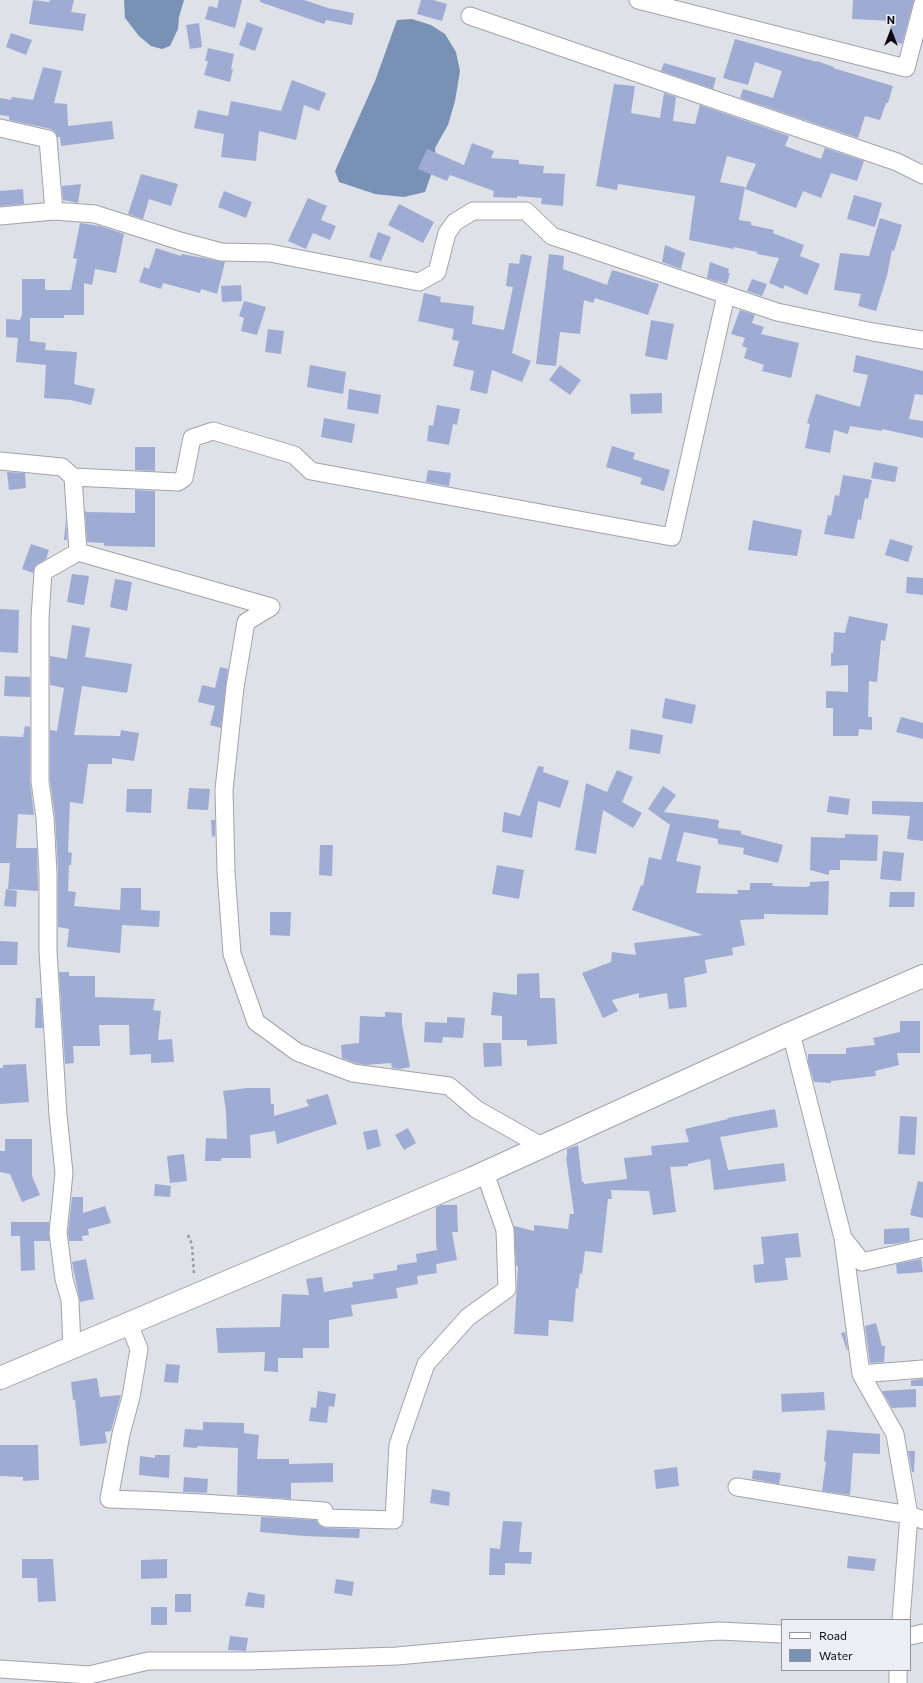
<!DOCTYPE html>
<style>
body{margin:0}
#map{position:relative;width:923px;height:1683px;overflow:hidden;background:#dee1e7;font-family:Commissioner,sans-serif}
canvas{display:block}
.legend{position:absolute;left:781px;top:1619px;width:130px;height:52px;box-sizing:border-box;background:#ebeef5;border:1px solid #929499;margin:0;padding:5px 7px;list-style:none;font-size:12px;color:#0c0c0f}
.legend li{display:flex;align-items:center;gap:8px;height:20px}
.legend b{width:20px;border:1px solid #929499}
.north{position:absolute;left:871px;top:12px;width:40px;height:40px;-webkit-text-stroke:3px #ebeef5;paint-order:stroke;rotate:0deg;font-size:11px;font-weight:700;line-height:16px;text-align:center;color:#0c0c0f}
.north::after{content:'';display:block;margin:auto;width:14px;height:18px;background:#0c0c0f;clip-path:polygon(50% 0,100% 100%,50% 72%,0 100%)}
</style>
<div id="map">
<canvas width="923" height="1683"></canvas>
<ul class="legend">
<li><b style="height:5px;background:#fff"></b>Road</li>
<li><b style="height:11px;background:#7991b5"></b>Water</li>
</ul>
<div class="north">N</div>
</div>
<script>
const g = document.querySelector('canvas').getContext('2d');
g.lineJoin = 'round';
function paint(path, color) {
  g.fillStyle = color;
  g.fill(path, 'evenodd');
}
function trace(path, color, width, dash) {
  g.strokeStyle = color;
  g.lineWidth = width;
  g.lineCap = dash ? 'butt' : 'round';
  g.setLineDash(dash || []);
  g.stroke(path);
}
const water = new Path2D(`
 M124,0H184L179,17L178,29L170,46L162,49L151,46L139,36L125,18Z
 M412,19L431,25L445,34L456,52L460,71L455,101L448,125L435,148L436,161L425,192L404,197L375,194L339,182L335,171L375,81L397,20Z`);
const building = new Path2D(`
 M33,0L49,2L50,0H74L71,12L86,14L83,31L29,24Z
 M219,0H242L235,28L205,19L209,6L217,8Z
 M260,0H304L328,8L354,13L352,25L326,20L324,24L260,2Z
 M421,0H433L447,4L442,21L417,14Z
 M853,0H914L902,44L888,40L892,21L852,19Z
 M247,22L263,28L255,51L239,45Z
 M199,23L202,47L190,49L186,25Z
 M11,33L32,40L26,55L6,47Z
 M735,39L817,62V61L834,67L833,68L893,86L888,103H886L880,120L865,116L858,138L740,98L743,89L773,98L782,71L755,62L748,85L723,78Z
 M208,48L234,54L231,69H233L230,82L204,75L208,61H205Z
 M664,63L716,78L713,89L661,71Z
 M43,67L62,71L54,103L67,104L68,126L112,121L114,139L61,146L60,137H57L55,132L51,129L9,120V116L0,115V98L11,100L12,97L33,100Z
 M292,80L326,93L319,111L304,105L296,140L259,131L256,161L221,157L224,134L194,128L198,110L228,116L231,101L281,111Z
 M614,84L635,86L631,113L660,118L664,93L676,97L673,121L695,124L700,105L789,136L785,146L821,159L825,148L864,161L857,181L831,173L821,198L803,191L796,208L745,189L756,164L727,156L720,182L745,187L739,220L751,222V225L774,230L773,233L804,245L800,256L820,264L807,295L785,285L783,289L769,283L779,258L757,254V252L734,247V249L689,240L695,196L618,184L617,190L596,186Z
 M472,143L494,151L491,158L519,160V164L544,166L543,173L565,174L563,206L541,204L542,198L517,196V198L493,197L494,191L450,175L447,181L418,169L427,149L464,165Z
 M141,174L178,184L171,206L149,199L143,219L128,214Z
 M81,184L78,203L63,200L62,186Z
 M23,189L24,204L0,206V191Z
 M224,191L252,202L246,218L218,207Z
 M854,195L882,203L875,227L847,219Z
 M308,198L327,206L321,220L336,226L330,240L313,233L306,249L288,241Z
 M399,204L434,222L423,243L388,225Z
 M880,218L902,225L894,251L892,250L887,276L876,311L858,306L861,294L834,290L840,253L869,256Z
 M80,223L100,226L124,234L116,273L95,269L92,285L84,283V315H64V318H30V341L46,343L45,350L77,352L74,384L95,389L91,405L71,400L44,398L46,365L16,362L18,338L6,337V319L20,320L22,315V279H45V290H71L77,259L73,258Z
 M378,232L391,237L381,261L369,257Z
 M665,245L685,253L681,269L662,262Z
 M156,248L181,256L182,254L225,262L217,294L201,289L200,293L163,283L161,289L139,282L144,267L149,269Z
 M521,254L532,256L512,353L531,361L522,382L492,370L487,394L470,390L474,371L453,366L459,341L452,340L454,329L418,321L424,293L441,297L440,302L474,306L472,324L504,330L513,287L506,286L509,263L519,264Z
 M549,254L564,256L563,269L607,285L612,270L659,284L648,315L595,298L593,303L584,300L580,334L560,332L556,366L536,364Z
 M710,262L729,269L728,273H730L727,284L707,278Z
 M752,279L767,284L762,296L747,291Z
 M241,285L242,301L222,302L221,286Z
 M244,301L266,307L257,335L241,331L244,318L239,316Z
 M740,310L755,315L752,323L764,327L761,334L799,343L791,378L762,371L764,365L744,358L747,348L742,346L745,338L731,334Z
 M651,320L674,324L667,360L645,356Z
 M268,329L284,331L281,354L265,352Z
 M856,355L923,371V395L915,394L909,419L923,421V438L882,429V431L850,426L848,434L834,430L830,453L805,448L810,424L807,423L816,394L860,407L868,375L853,372Z
 M310,365L346,372L343,394L307,387Z
 M560,365L581,380L570,395L549,380Z
 M349,389L381,395L378,414L347,409Z
 M662,393V413L631,414L630,394Z
 M437,405L460,409L457,425L453,424L449,445L427,441L429,425L433,426Z
 M324,418L355,424L352,443L321,437Z
 M612,446L635,453L633,459L670,470L664,491L640,484L642,478L606,467Z
 M135,447H155V471L135,470Z
 M874,462L898,467L895,482L871,478Z
 M428,470L451,473L449,486L426,482Z
 M7,472L25,473L26,488L9,490Z
 M843,475L872,480L868,499L865,498L861,520L858,519L854,539L824,534L828,515L831,516L835,495L839,496Z
 M135,490L155,491V547L104,546V543L87,542L85,511L87,512L135,513Z
 M66,518L67,540H64Z
 M753,520L802,530L797,556L748,550Z
 M890,539L913,546L908,562L885,555Z
 M31,544L49,550L46,559L35,566L33,573L22,569Z
 M72,574L89,576L84,605L67,602Z
 M907,577L923,578V595L906,593Z
 M115,579L132,582L127,611L110,607Z
 M0,609L19,610L18,653L0,652Z
 M849,616L888,624L885,641L881,640L877,682L869,681L868,717H872V730L859,729L858,736H833V708H826V691L848,692V665L831,666V653H833L834,632L845,633Z
 M72,625L90,628L85,657L132,664L127,693L82,686L74,735L120,736L121,730L139,733L134,761L112,758V764H88L83,804L70,802L68,852L72,853L71,865H69L68,891L76,892L74,906L120,910L121,888H141V910L160,911L159,927L122,925L120,953L67,947L69,929L58,927V872L55,817L50,780V730L57,731L64,688L50,685V656L67,659Z
 M220,667L228,669L221,728L210,725L215,706L198,702L202,685L215,688Z
 M5,676L30,677V697L4,696Z
 M665,698L696,705L692,724L662,718Z
 M901,717L923,723V739L896,732Z
 M25,726L30,727V781L34,815L18,814L16,848H37L38,891L8,889L10,863H0V736L23,737Z
 M631,729L663,735L660,754L629,749Z
 M538,766L544,767L543,772L569,781L560,808L538,801L532,838L502,832L504,812L520,816Z
 M617,770L633,777L622,802L642,813L633,828L603,810L596,854L575,850L586,783L607,792Z
 M663,786L676,795L664,812L719,820L718,828L741,831V834L783,845L778,863L743,854L744,848L718,844V839L684,832L676,861L701,866L696,893L738,894L737,890H750V883H773L772,886L806,887L810,886V882L829,881L828,915L764,914V919L740,920L745,945L732,948L733,955L705,960L707,973L684,978L687,1007L669,1009L667,993L639,998V993L612,1000L618,1011L603,1018L582,973L611,962L612,952L636,955L634,943L703,935L632,910L641,885L643,886L649,857L661,860L670,825L648,809Z
 M189,788L210,789L208,810L187,809Z
 M127,789H152L151,813L126,812Z
 M829,796L850,799L848,815L827,812Z
 M872,801L923,802V841L907,839L910,816L872,814Z
 M211,820H215V836L212,837Z
 M845,834L878,835L877,861L840,860V870H829V875L810,870L811,837L845,838Z
 M320,845H333L332,876L319,875Z
 M883,851L904,853L901,881L880,879Z
 M497,865L524,870L519,899L492,894Z
 M6,889L17,891L16,907L4,906Z
 M890,892H915L914,907H889Z
 M270,912H291L290,936L270,935Z
 M0,941L18,942L17,965H0Z
 M59,972H69V976H95V997L155,999L153,1010L161,1011L158,1040L172,1039L174,1062L151,1063V1054L130,1055L129,1025H99L100,1046H73L74,1063L65,1064Z
 M539,973L540,998H555L557,1044L527,1046V1040H502V1016L491,1015L493,992L517,995V974Z
 M36,998H41L43,1028H35Z
 M385,1012L402,1013V1024L410,1067L400,1069L392,1068L391,1063L365,1065L355,1063L342,1058L341,1045L359,1043L360,1016L385,1017Z
 M447,1017L465,1018L463,1038L443,1037L442,1043L424,1042L425,1022L447,1023Z
 M900,1021H920V1053H897L899,1065L875,1071L876,1076L831,1081V1083L814,1082L808,1061V1054H846V1048L875,1045L873,1038L900,1032Z
 M483,1043H501L502,1066L484,1067Z
 M26,1064L29,1102L0,1104V1068H3V1065Z
 M247,1088H270L271,1104H274V1116L309,1106L306,1100L328,1094L337,1124L277,1144L275,1131L250,1135L251,1158H221V1161H205L206,1138L227,1139L226,1111L223,1091Z
 M775,1109L778,1127L720,1137L728,1170L784,1163L786,1181L714,1190L710,1159L688,1164V1166L670,1167L676,1212L653,1215L649,1191L611,1190L612,1199H608L602,1253L585,1251L582,1274L580,1273L578,1289L576,1288L573,1322L549,1320L548,1336L514,1334L518,1266H516L514,1226L534,1231V1225L568,1229L570,1214H574L566,1157H567V1149L578,1145L582,1182H584V1184L627,1179L624,1158L652,1155L651,1146L689,1142L685,1129L728,1119L727,1118Z
 M900,1116L917,1117L915,1155L898,1154Z
 M408,1128L416,1143L404,1150L395,1135Z
 M377,1129L381,1146L367,1150L363,1132Z
 M5,1139H32V1176L40,1195L22,1202L10,1174L0,1172V1151H5Z
 M184,1154L187,1181L170,1183L167,1156Z
 M918,1181L923,1182V1218L910,1215Z
 M155,1184L171,1186L170,1197L154,1196Z
 M72,1197H83V1213L105,1206L111,1223L88,1229L89,1235L82,1236L83,1241H69L68,1233Z
 M441,1205H457L458,1232H452L457,1260L436,1264L437,1273L417,1276L418,1284L396,1288L398,1298L351,1305L353,1316L329,1320V1348H303V1358H278V1372L264,1371L265,1352L218,1353L216,1328L280,1327L282,1294L309,1295L306,1279L322,1277L324,1292L353,1287L352,1282L374,1279L373,1274L397,1270V1265L417,1262L416,1254L437,1250L436,1242V1207Z
 M11,1222H49V1241H34L35,1270L21,1271L20,1236H11Z
 M909,1228L910,1241L894,1244H884V1229Z
 M798,1233L801,1257L785,1258L788,1280L755,1283L753,1265L764,1264L761,1237Z
 M86,1259L94,1299L80,1302L72,1262Z
 M921,1259L923,1272L897,1274L896,1264Z
 M876,1323L882,1346H885L884,1362L870,1363L865,1326Z
 M845,1332L848,1350H847L841,1333Z
 M166,1364L180,1365L178,1383L164,1382Z
 M97,1378L100,1397L121,1395L111,1431L105,1432L107,1443L80,1446L75,1400H73L71,1382Z
 M923,1379V1386H911V1380Z
 M916,1389V1407L892,1408L882,1391Z
 M318,1391L336,1394L334,1407L329,1406L327,1423L309,1421L311,1407L316,1408Z
 M824,1392L825,1410L782,1412L781,1394Z
 M203,1422L244,1423V1433L259,1435L257,1459H289V1464L333,1463V1482L291,1483V1499L237,1495L238,1448L197,1446V1448L183,1447L185,1429L203,1430Z
 M827,1430L880,1434V1454L853,1453L850,1495L822,1491L826,1462L824,1461Z
 M0,1445H38L39,1480L23,1481V1477L0,1476Z
 M908,1451H915L914,1472H912Z
 M155,1455H170L169,1478L139,1475L140,1456L155,1458Z
 M677,1467L679,1486L656,1489L654,1470Z
 M753,1470L781,1473L779,1484L752,1479Z
 M184,1477L208,1479L207,1493L183,1492Z
 M432,1489L450,1492L449,1506L430,1503Z
 M261,1517L316,1520L320,1526L326,1528L360,1529L359,1538L304,1536L260,1532Z
 M503,1521L522,1522L519,1552H532L531,1564L505,1563V1575H489L490,1548L500,1549Z
 M848,1556L876,1559L874,1571L847,1568Z
 M22,1559H53L56,1601L38,1602L37,1578H22Z
 M167,1559V1578L141,1579V1560Z
 M336,1579L354,1582L352,1596L334,1593Z
 M248,1592L265,1595L264,1608L245,1606Z
 M175,1594H191V1612H175Z
 M151,1607H167V1625H151Z
 M230,1636L248,1638L246,1651L228,1650Z`);
const path = new Path2D(`
 M188,1235L192,1245L194,1275`);
const street = new Path2D(`
 M638,0L906,68L923,3
 M470,16L897,162L923,175
 M0,128L48,139L54,211L95,214L180,241L221,252L270,253L419,282L437,272L447,233L455,222L473,211H526L552,236L777,312L873,332L923,340
 M0,216L54,211
 M0,461L62,467L73,477L78,552L271,607L246,622L235,687L224,790L226,872L232,954L256,1022L297,1052L353,1073L449,1086L476,1109L543,1147
 M73,477L178,482L184,478L192,438L213,431L294,455L311,471L672,537L726,295
 M791,1033L843,1238L861,1374L895,1434L909,1515L901,1620
 M843,1238L862,1262L923,1248
 M129,1324L139,1349L131,1397L121,1434L109,1499C181,1501 253,1506 324,1511L326,1518L394,1520L398,1445L426,1364L468,1317L507,1289L505,1230L485,1173
 M72,1348L70,1300L64,1279L58,1233L64,1173L58,1115L48,951V873L45,818L40,781V618L43,572L78,552
 M861,1374L923,1369
 M737,1487L909,1515L923,1520
 M910,1636L923,1633
 M0,1669L89,1675L148,1661H249L397,1656L540,1643L719,1631L782,1634
 M898,1683V1670`);
const secondary = new Path2D(`
 M0,1378L473,1178L791,1033L923,976`);
paint(water, '#7991b5');
paint(building, '#9eacd4');
trace(street, '#a1a3aa', 19);
trace(secondary, '#a1a3aa', 24);
trace(path, '#989a9f', 2.5, [3, 3]);
trace(street, '#fff', 17);
trace(secondary, '#fff', 22);
</script>
